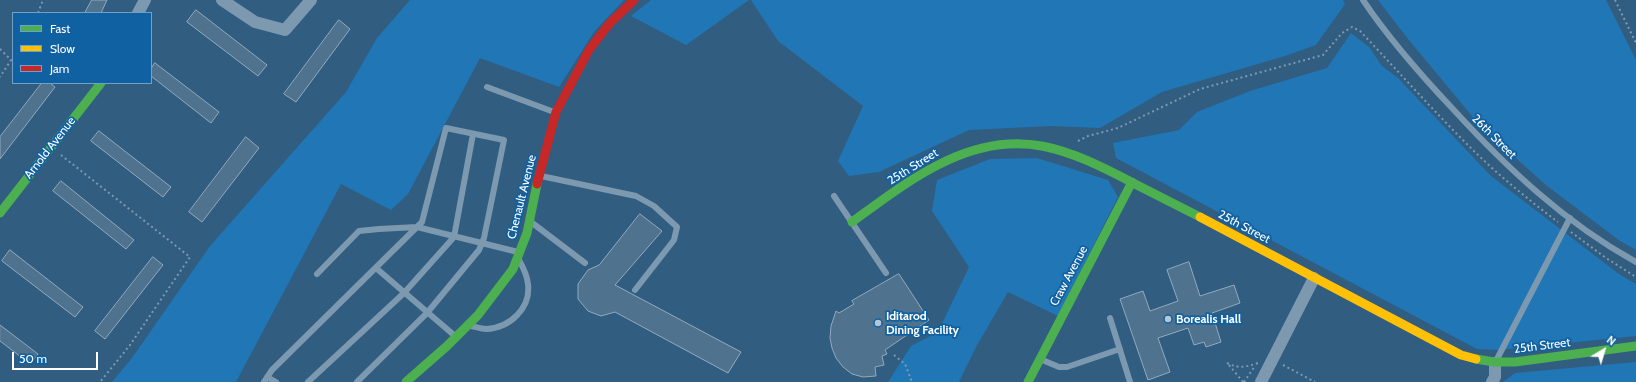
<!DOCTYPE html>
<style>
body{margin:0}
#map{position:relative;width:1636px;height:382px;overflow:hidden;background:#315d80;font-family:Cabin,sans-serif}
canvas{display:block}
.legend{position:absolute;left:12px;top:12px;width:140px;height:72px;box-sizing:border-box;background:#1061a1;border:1px solid #70a0c7;margin:0;padding:5px 7px;list-style:none;font-size:12px;color:#fff}
.legend li{display:flex;align-items:center;gap:8px;height:20px}
.legend b{width:20px;border:1px solid #70a0c7}
.north{position:absolute;left:1584px;top:330px;width:40px;height:40px;-webkit-text-stroke:3px #1061a1;paint-order:stroke;rotate:38deg;font-size:11px;font-weight:700;line-height:16px;text-align:center;color:#fff}
.north::after{content:'';display:block;margin:auto;width:14px;height:18px;background:#fff;clip-path:polygon(50% 0,100% 100%,50% 72%,0 100%)}
.scale{position:absolute;left:12px;top:352px;width:86px;height:18px;box-sizing:border-box;border:2px solid #fff;border-top:0;padding-left:5px;font-size:12px;line-height:14px;white-space:nowrap;color:#fff;-webkit-text-stroke:3px #1061a1;paint-order:stroke}
</style>
<div id="map">
<canvas width="1636" height="382"></canvas>
<ul class="legend">
<li><b style="height:5px;background:#4caf50"></b>Fast</li>
<li><b style="height:5px;background:#ffc107"></b>Slow</li>
<li><b style="height:5px;background:#c62828"></b>Jam</li>
</ul>
<div class="north">N</div>
<div class="scale">50 m</div>
</div>
<script>
const g = document.querySelector('canvas').getContext('2d');
g.lineJoin = 'round';
function paint(path, color) {
  g.fillStyle = color;
  g.fill(path, 'evenodd');
}
function trace(path, color, width, dash) {
  g.strokeStyle = color;
  g.lineWidth = width;
  g.lineCap = dash ? 'butt' : 'round';
  g.setLineDash(dash || []);
  g.stroke(path);
}
function label(font, color, halo, rows, align = 'center') {
  g.font = font + ' Cabin,sans-serif';
  g.lineWidth = 3.5;
  g.setLineDash([]);
  g.textBaseline = 'middle';
  g.strokeStyle = halo;
  g.fillStyle = color;
  for (const [text, x, y, turn = 0] of rows) {
    g.save();
    g.translate(x, y);
    g.rotate((+turn || 0) * Math.PI / 180);
    g.textAlign = isNaN(turn) ? turn : align;
    if (halo) g.strokeText(text, 0, 0);
    g.fillText(text, 0, 0);
    g.restore();
  }
}
const green = new Path2D(`
 M410,0H624L594,32L559,87L480,58L408,194L391,210L341,184L236,382H112L132,358L210,246L346,92L377,38Z
 M651,0H749L686,45L631,16Z
 M751,0H1343L1345,4L1316,45L1285,56L1162,92L1100,128L1050,126L969,130L879,172L849,176L838,161L863,106L778,41Z
 M1378,0H1606L1636,60V250L1620,241L1547,186L1482,128L1408,39Z
 M1351,33L1369,47L1382,66L1398,78L1491,176L1619,274L1636,284V336L1499,350L1477,349L1116,158L1113,143L1179,130L1197,112L1250,91L1327,68Z
 M1037,158L1108,180L1118,197L1058,316L1008,292L976,347L959,382H888L911,346L938,332L969,267L932,211L937,180L990,159Z
 M1636,362V382H1503L1515,373Z`);
const building = new Path2D(`
 M92,0H107L101,13H85Z
 M196,10L267,65L258,76L187,22Z
 M339,20L350,29L296,102L284,94Z
 M155,63L219,112L211,123L151,76V69Z
 M42,83H50L55,87L0,159V137Z
 M99,131L171,187L163,197L91,141Z
 M246,137L259,148L202,222L189,212Z
 M61,181L134,240L126,249L53,191Z
 M640,214L662,231L615,285L741,352L728,373L615,312L601,316L588,311L578,299V284L588,270L599,265Z
 M10,250L83,307L75,317L2,261Z
 M153,257L163,265L105,339L95,331Z
 M1189,262L1200,296L1234,285L1240,303L1212,313L1221,342L1206,347L1204,342L1194,345L1188,328L1158,338L1170,372L1148,380L1120,299L1143,291L1150,311L1178,301L1167,270Z
 M899,274L929,320L885,350L887,354L882,356L884,365L875,367L876,376L863,377L852,374L843,367L836,358L832,348L830,338L831,326L836,311L839,313L854,304L852,301Z
 M0,325L38,354L30,364L0,341Z`);
const path = new Path2D(`
 M1615,0L1636,43
 M38,13L43,0
 M0,49L11,60L0,77
 M1078,141L1088,136L1118,128L1200,89L1323,55L1342,33L1352,27L1360,31C1399,72 1436,114 1477,154C1502,178 1530,201 1558,222
 M61,155L190,257L130,345L100,382
 M1571,232L1606,258L1636,277
 M894,355L905,364L912,382
 M1227,363C1239,369 1246,367 1258,363
 M1229,365L1243,382
 M1283,365L1315,382
 M1244,382L1255,366`);
const lane = new Path2D(`
 M1363,0C1389,39 1420,74 1452,108C1506,167 1565,223 1636,262
 M487,87L554,112
 M541,176L636,196L654,206L677,227L674,240L635,290
 M834,196L886,273
 M531,222L585,263
 M376,268L455,336
 M317,274L359,231L379,229L417,227L518,252
 M1110,318L1130,382
 M471,326C476,327 481,329 486,329C510,328 531,308 528,284C527,275 523,267 519,260
 M1040,359L1059,367H1067L1120,349
 M1496,361L1570,218
 M267,377L276,382
 M264,382L272,370L422,222L446,128L504,140L484,238L479,250L427,313L357,382
 M308,382L404,293L454,237L473,134`);
const street = new Path2D(`
 M222,0L255,22L285,30L311,0
 M138,13L145,0
 M1261,382L1314,278
 M1492,382L1495,377V363`);
const fast = new Path2D(`
 M0,213L101,83
 M852,222C882,200 912,177 946,161C1020,126 1068,149 1135,184C1157,195 1178,206 1200,217
 M1476,359L1494,362H1515L1636,346
 M406,382L447,346L478,315L513,269L527,233L537,184
 M1028,382L1132,182`);
const slow = new Path2D(`
 M1200,217L1461,355L1476,359`);
const jam = new Path2D(`
 M537,184L556,112L589,50L609,24L634,0`);
const markers = [
 [1168,319,4,"#b7c6d3"],
 [878,323,4,"#b7c6d3"]
];
const streetNames = [
 ["26th Street",1494,137,45],
 ["Arnold Avenue",50,148,-52],
 ["25th Street",913,167,-32],
 ["Chenault Avenue",522,197,-76],
 ["25th Street",1244,227,28],
 ["Craw Avenue",1069,276,-62],
 ["25th Street",1542,346,-7]
];
const poiNames = [
 ["Iditarod",886,316],
 ["Dining Facility",886,330],
 ["Borealis Hall",1176,319]
];
paint(green, '#2176b6');
paint(building, '#4f728e');
trace(building, '#91aabe', 1);
trace(path, '#7c99b0', 2, [2, 3]);
trace(lane, '#7c99b0', 6);
trace(street, '#7c99b0', 12);
trace(fast, '#4caf50', 9);
trace(slow, '#ffc107', 9);
trace(jam, '#c62828', 9);
for (const [x, y, r, color] of markers) {
  const dot = new Path2D();
  dot.arc(x, y, r, 0, 2 * Math.PI);
  g.fillStyle = color;
  g.fill(dot);
  trace(dot, '#1061a1', 1.5);
}
label('12px', '#fff', '#1061a1', streetNames);
label('bold 12px', '#fff', '#1061a1', poiNames, 'left');
</script>
